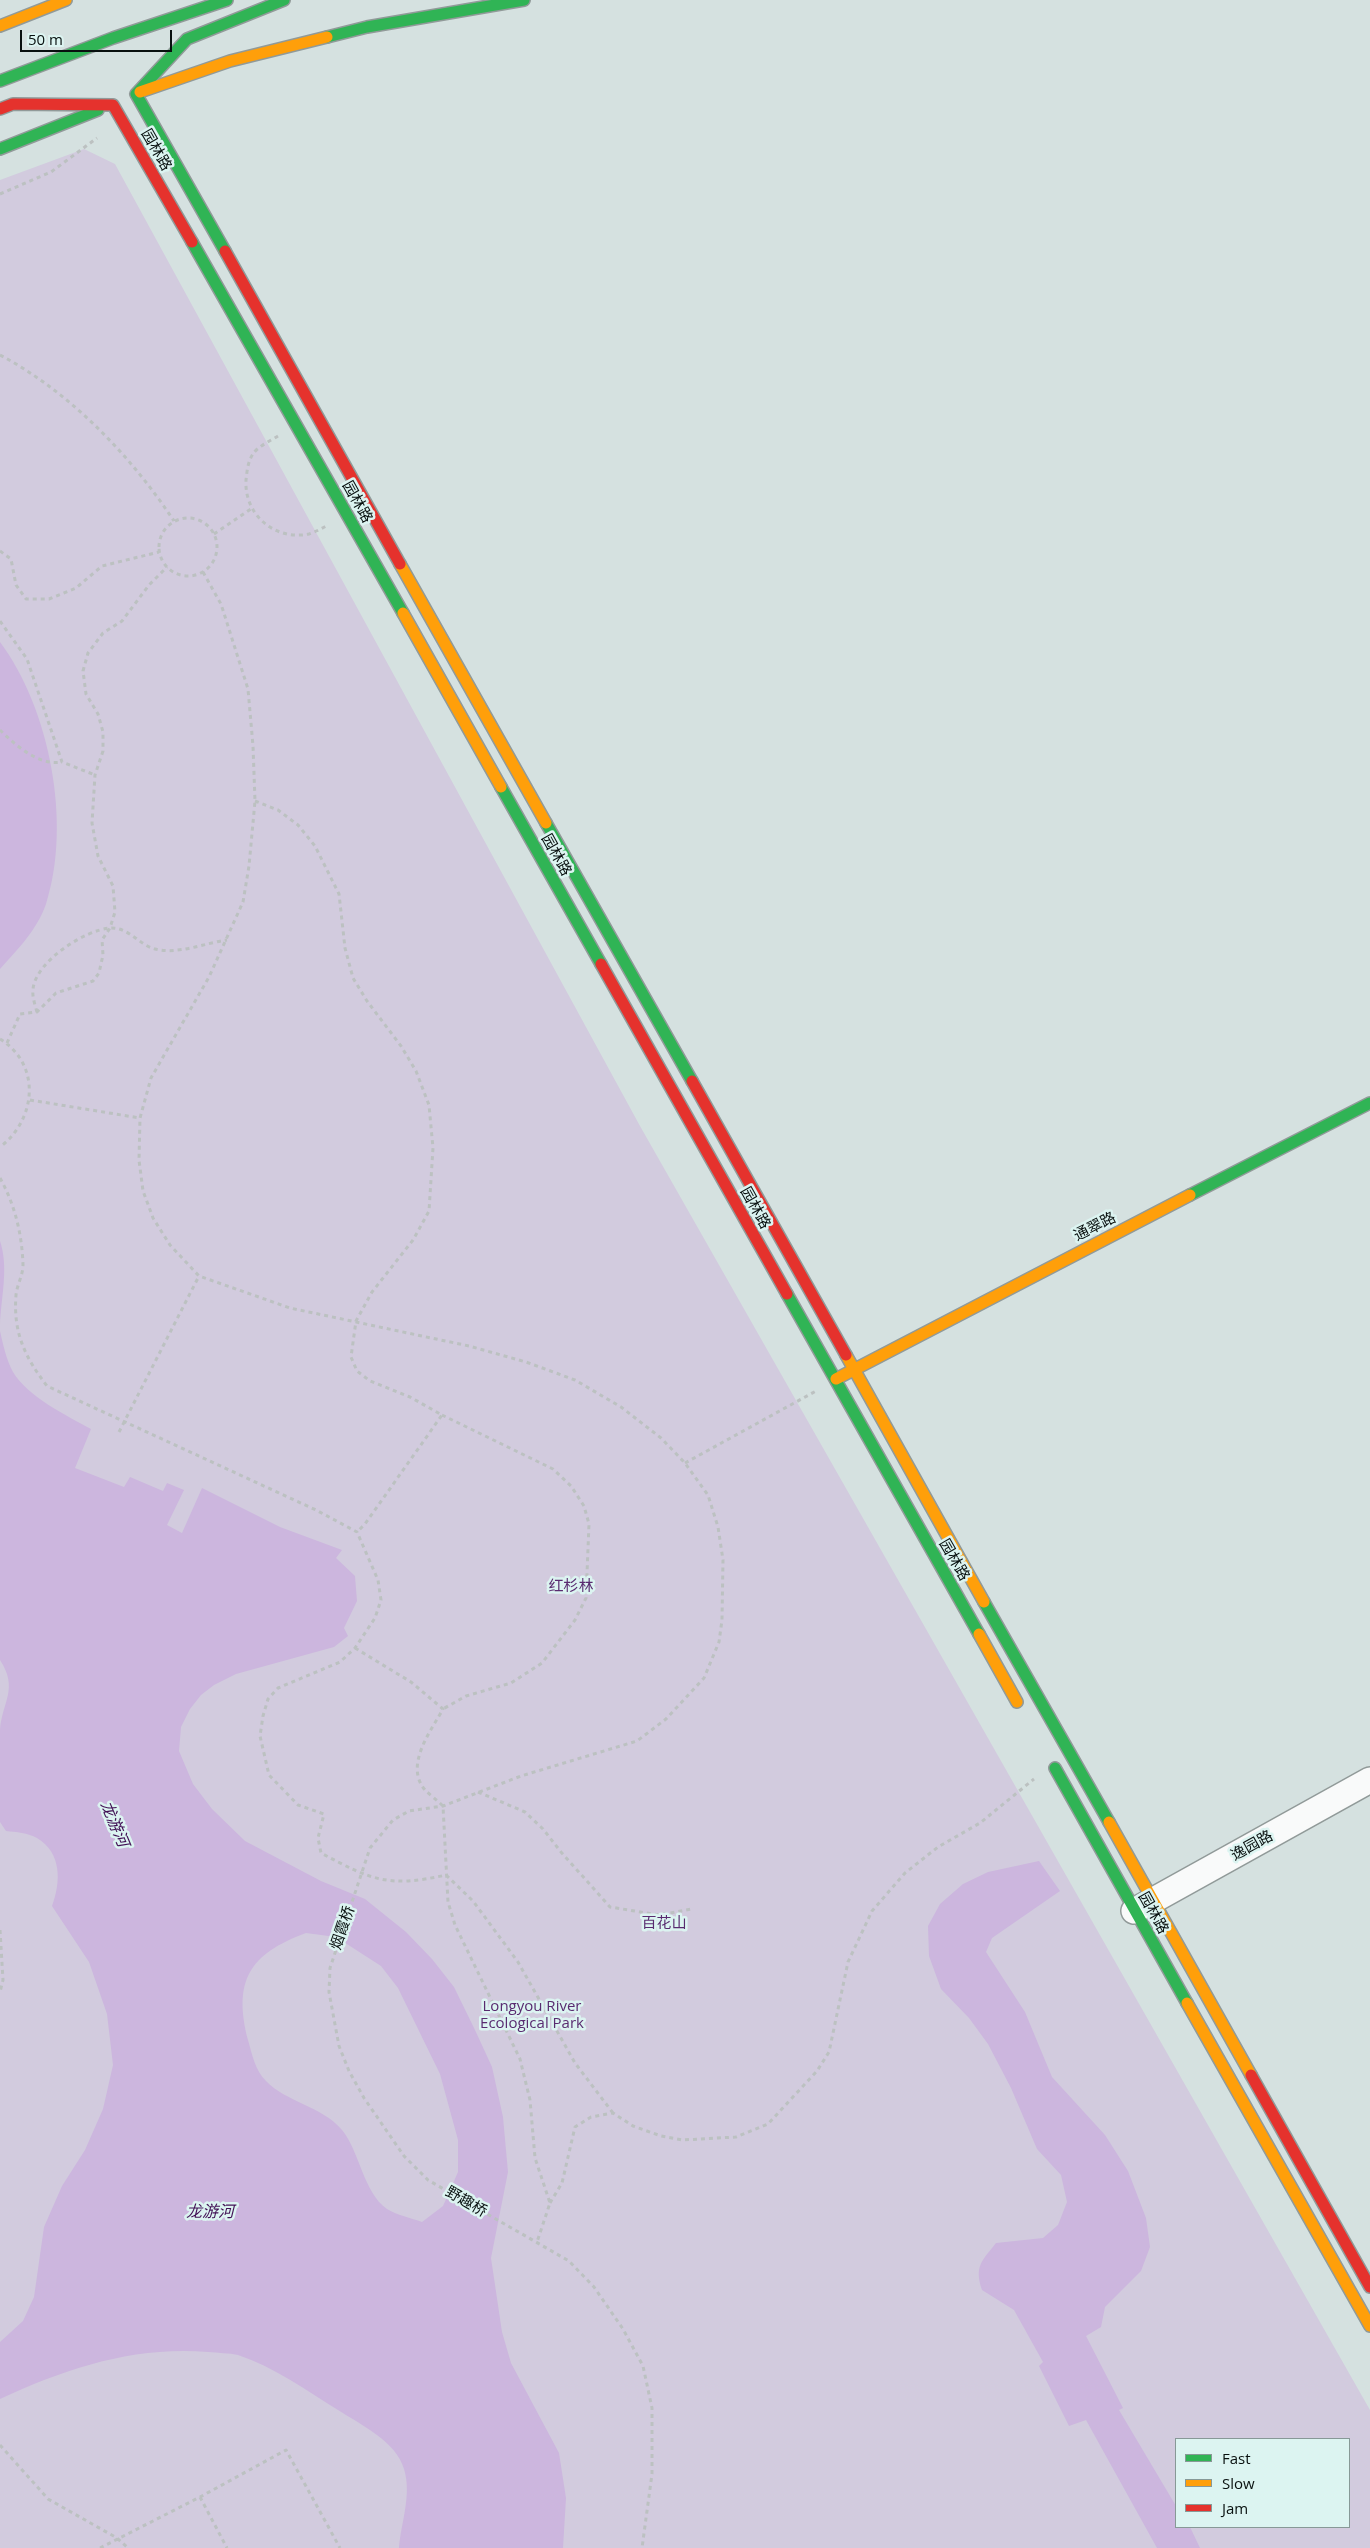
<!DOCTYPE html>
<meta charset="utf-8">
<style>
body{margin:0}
#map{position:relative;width:1370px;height:2548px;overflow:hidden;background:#d5e1e0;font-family:"Open Sans",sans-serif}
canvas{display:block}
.legend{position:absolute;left:1175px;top:2438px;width:175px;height:90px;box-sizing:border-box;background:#dcf4f1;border:1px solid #879997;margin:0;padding:6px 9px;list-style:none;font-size:15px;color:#08100f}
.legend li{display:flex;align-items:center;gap:10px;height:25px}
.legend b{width:25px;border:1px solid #879997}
.scale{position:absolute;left:20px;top:30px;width:152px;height:22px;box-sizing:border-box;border:2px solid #08100f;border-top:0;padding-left:6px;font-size:15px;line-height:18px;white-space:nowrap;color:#08100f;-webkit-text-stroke:4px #dcf4f1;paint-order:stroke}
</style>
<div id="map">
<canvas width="1370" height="2548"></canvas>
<ul class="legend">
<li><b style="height:6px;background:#30b455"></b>Fast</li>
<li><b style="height:6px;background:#ff9f0a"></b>Slow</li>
<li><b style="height:6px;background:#e5322d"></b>Jam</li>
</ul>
<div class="scale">50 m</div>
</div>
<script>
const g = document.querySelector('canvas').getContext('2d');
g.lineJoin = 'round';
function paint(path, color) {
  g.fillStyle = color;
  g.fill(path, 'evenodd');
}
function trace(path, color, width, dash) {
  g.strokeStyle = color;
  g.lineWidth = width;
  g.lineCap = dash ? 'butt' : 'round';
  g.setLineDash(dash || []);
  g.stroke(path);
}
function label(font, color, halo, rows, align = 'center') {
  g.font = font + ' "Open Sans","Noto Sans SC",sans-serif';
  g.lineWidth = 5;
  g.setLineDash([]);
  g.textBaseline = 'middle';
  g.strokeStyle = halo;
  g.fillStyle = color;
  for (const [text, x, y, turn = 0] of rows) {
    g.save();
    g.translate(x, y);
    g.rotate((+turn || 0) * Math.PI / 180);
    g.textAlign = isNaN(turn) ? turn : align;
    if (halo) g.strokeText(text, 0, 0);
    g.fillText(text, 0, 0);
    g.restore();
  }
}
const green = new Path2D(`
 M84,149L115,164L640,1126L1370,2410V2548H0V180ZM1176,2439H1349V2527H1176Z`);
const water = new Path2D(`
 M0,642C50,709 72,824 46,904C37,930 18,949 0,969Z
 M0,1241C9,1268 1,1297 0,1325Z
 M0,1331C3,1344 6,1359 13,1372C27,1396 67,1416 91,1429L75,1468L124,1487L130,1477L163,1491L167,1483L184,1490L167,1525L182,1533L202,1488L280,1527L342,1550L336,1558L355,1576L357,1601L344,1628L348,1636L334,1647L236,1674L214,1685L201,1695L190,1709L181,1727L179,1751L193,1784L212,1809L245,1841L321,1881L365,1899L406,1932L432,1959L454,1987L475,2030L492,2067L503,2117L508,2172L491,2258L502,2332L511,2363L559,2453L566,2498L563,2548H399C401,2522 412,2495 404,2469C396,2441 361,2425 338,2410C306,2390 274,2367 238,2355C229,2353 218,2353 208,2352C134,2346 67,2368 0,2399V2342L23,2321L34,2297L44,2227L62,2186L85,2150L103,2109L113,2065L107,2014L89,1962L52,1906C61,1882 62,1853 37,1838C28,1833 16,1832 6,1831L0,1822C0,1792 0,1760 0,1730C2,1702 19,1689 0,1660ZM306,1933L336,1937L381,1966L398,1988L440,2074L458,2140V2172L443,2206L422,2222C412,2218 396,2215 387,2209C363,2192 360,2152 342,2130C322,2106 286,2102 266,2081C255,2070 252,2054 248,2040C233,1981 249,1954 306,1933Z
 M1039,1861L1060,1891L992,1938L986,1952L1025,2012L1052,2077L1105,2135L1128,2171L1146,2218L1150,2247L1141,2271L1105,2307L1101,2327L1086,2336L1123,2408L1119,2410L1176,2506V2527H1190L1200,2548H1157L1086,2420L1069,2426L1039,2366L1043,2362L1014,2310L982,2290C974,2266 982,2261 996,2243L1043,2238L1058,2225L1067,2202L1061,2175L1037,2149L1011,2088L988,2044L969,2018L941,1989L929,1956L928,1926L940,1904L963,1884L988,1872Z`);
const path = new Path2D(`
 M0,194L51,172L97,138
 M0,355C70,392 131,456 174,521
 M278,436C270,441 257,447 253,454C248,461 247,471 246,480C244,514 274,541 309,534C315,532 321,529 326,526
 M159 547a29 29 0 1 1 58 0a29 29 0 1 1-58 0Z
 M214,534L251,509
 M0,551L11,559L16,585L26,599H49L76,588L102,566L159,552
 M203,572L221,604L248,689L253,746L255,801L249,866L243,902L209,977L151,1078L140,1118L139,1160L143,1191L153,1218L170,1245L199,1276L290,1308L469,1346L526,1362L575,1380L621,1407L661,1438L685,1463L708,1495L718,1527L723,1560L722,1620L719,1642L704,1678L666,1719L637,1741L521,1776L443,1806L409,1811L393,1820L370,1848L330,1968L329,1992L339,2046L349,2071L364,2098L404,2156L428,2180L569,2261L594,2287L623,2329L643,2366L652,2408V2474L642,2548
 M0,621L27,659L62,762L95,775
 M0,730C15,745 39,766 61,762
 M255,801L278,810L298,825L315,846L339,894L345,948L353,978L367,1001L401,1046L416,1071L429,1105L433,1148L429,1211L413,1240L372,1292L356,1321L351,1357L357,1371L370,1381L410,1397L442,1415L365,1524L357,1532
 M37,1012C35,1005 32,996 33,989C36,961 85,930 110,928C129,927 139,945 155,949C177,955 205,943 227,940
 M0,1039C42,1065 36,1120 0,1147
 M7,1043L20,1014L37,1012L56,993L93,981L99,973L103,955L102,940L110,928L115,912L113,886L98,856L92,823L95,775L103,751V732L98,714L86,694L83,671L88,653L103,633L122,621L149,585L167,567
 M30,1100L140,1118
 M0,1178C15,1205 22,1234 23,1265C23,1275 17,1285 16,1295C13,1333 25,1357 47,1386L316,1510L357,1532L378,1580L381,1600L375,1618L355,1648L340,1662L278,1688L268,1699L263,1716L260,1736L269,1775L298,1805L324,1814L318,1838L321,1853C372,1880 387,1888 446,1875L473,1901L518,1962L575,2063L613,2113
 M442,1415L553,1469L571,1486L584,1506L589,1524L586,1598L575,1620L542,1663L511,1683L466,1696L443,1709
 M119,1432L199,1276
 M685,1463L816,1391
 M355,1648L411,1682L443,1709C431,1731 404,1765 425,1790C430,1795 437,1800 443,1806L448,1902L455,1925L520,2059L530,2100L535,2158L550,2203L537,2242
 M478,1792L525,1812L543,1829L561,1852L610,1907L659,1915L692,1909
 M0,1930L3,1980L0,1992
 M550,2203L562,2183L575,2127L591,2117L613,2113L633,2126L661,2136L682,2140L736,2137L768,2124L817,2071L829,2052L848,1962L872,1911L905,1873L938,1847L980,1823L1034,1779
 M0,2445L48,2499L117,2538L128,2548
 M200,2497L227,2548
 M100,2548L200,2497L286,2450L340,2548`);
const street = new Path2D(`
 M1134,1911L1370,1780`);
const fast = new Path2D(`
 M327,37L367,27L524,0
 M0,81L113,38L227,0
 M0,149L98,110
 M192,242L403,613
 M225,251L136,94L187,39L284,0
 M501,787L601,964
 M546,823L692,1081
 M1190,1195L1370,1103
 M787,1294L979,1634
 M984,1602L1109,1822
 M1055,1768L1187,2003`);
const slow = new Path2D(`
 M0,26L66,0
 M140,92L230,61L327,37
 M400,564L546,823
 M403,613L501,787
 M846,1355L984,1602
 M836,1379L1190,1195
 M979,1634L1017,1702
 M1109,1822L1251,2075
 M1187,2003L1370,2326`);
const jam = new Path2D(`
 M0,109L13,104L113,105L192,242
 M225,251L400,564
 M601,964L787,1294
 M692,1081L846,1355
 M1251,2075L1370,2287`);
const streetNames = [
 ["园林路",156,150,60],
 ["园林路",357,502,61],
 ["园林路",556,855,61],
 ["园林路",755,1208,61],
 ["通翠路",1095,1227,-27],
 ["园林路",954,1560,60],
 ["逸园路",1252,1846,-29],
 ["园林路",1153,1913,61],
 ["烟霞桥",343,1928,-71],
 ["野趣桥",466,2202,30]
];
const parkNames = [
 ["红杉林",571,1587],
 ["百花山",664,1924],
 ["Longyou River",532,2007],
 ["Ecological Park",532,2024]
];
const waterNames = [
 ["龙游河",114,1824,67],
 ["龙游河",210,2212]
];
paint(green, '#d2cbde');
paint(water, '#ccb6de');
trace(street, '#919a99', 28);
trace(fast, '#919a99', 14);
trace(slow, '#919a99', 14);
trace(jam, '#919a99', 14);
trace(path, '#bcc1c1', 3, [4, 4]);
trace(street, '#f9fafa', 25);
trace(fast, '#30b455', 11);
trace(slow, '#ff9f0a', 11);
trace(jam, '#e5322d', 11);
label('15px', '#08100f', '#dcf4f1', streetNames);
label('15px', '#592b70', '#dcf4f1', parkNames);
label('italic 16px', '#400f54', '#dcf4f1', waterNames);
</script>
